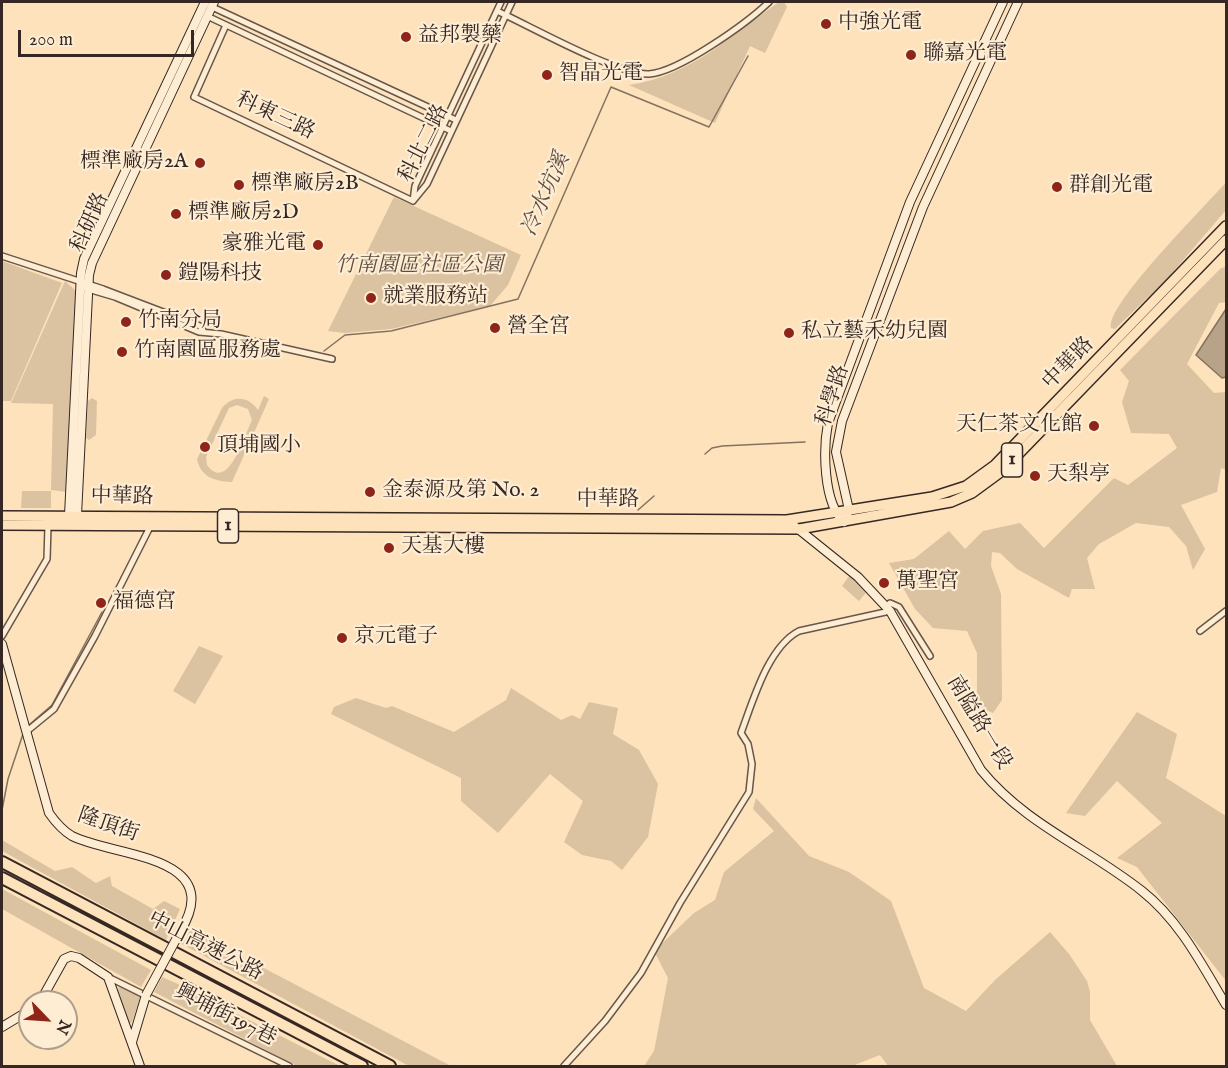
<!DOCTYPE html>
<meta charset="utf-8">
<style>
body{margin:0}
#map{position:relative;width:1228px;height:1068px;overflow:hidden;background:#fde2bb;font-family:"IM FELL English",serif}
canvas{display:block}
.frame{position:absolute;inset:0;border:3px solid #352824;pointer-events:none}
.north{position:absolute;left:18px;top:990px;width:60px;height:60px;box-sizing:border-box;background:#feecd3;border:2px solid #ae9e8d;border-radius:50%;rotate:115deg;font-size:16px;font-weight:700;line-height:24px;text-align:center;color:#352824}
.north::after{content:'';display:block;margin:auto;width:21px;height:27px;background:#8f2418;clip-path:polygon(50% 0,100% 100%,50% 72%,0 100%)}
.scale{position:absolute;left:18px;top:30px;width:176px;height:27px;box-sizing:border-box;border:3px solid #352824;border-top:0;padding-left:8px;font-size:18px;line-height:21px;white-space:nowrap;color:#352824;-webkit-text-stroke:4px #feecd3;paint-order:stroke}
</style>
<div id="map">
<canvas width="1228" height="1068"></canvas>
<div class="frame"></div>
<div class="north">N</div>
<div class="scale">200 m</div>
</div>
<script>
const g = document.querySelector('canvas').getContext('2d');
g.lineJoin = 'round';
function paint(path, color) {
  g.fillStyle = color;
  g.fill(path, 'evenodd');
}
function trace(path, color, width, dash) {
  g.strokeStyle = color;
  g.lineWidth = width;
  g.lineCap = dash ? 'butt' : 'round';
  g.setLineDash(dash || []);
  g.stroke(path);
}
function label(font, color, halo, rows, align = 'center') {
  g.font = font + ' "IM FELL English","Noto Serif TC",serif';
  g.lineWidth = 4.5;
  g.setLineDash([]);
  g.textBaseline = 'middle';
  g.strokeStyle = halo;
  g.fillStyle = color;
  for (const [text, x, y, turn = 0] of rows) {
    g.save();
    g.translate(x, y);
    g.rotate((+turn || 0) * Math.PI / 180);
    g.textAlign = isNaN(turn) ? turn : align;
    if (halo) g.strokeText(text, 0, 0);
    g.fillText(text, 0, 0);
    g.restore();
  }
}
const green = new Path2D(`
 M779,2H784L787,7L765,53L750,46L715,123L629,85C691,76 730,36 779,2Z
 M1226,182V210L1167,279L1115,329L1111,328C1105,305 1207,205 1226,182Z
 M394,197L521,255L508,285L490,306L391,329L345,333L328,331Z
 M2,261L62,283L11,401H2Z
 M1226,267V302L1219,303L1187,364L1214,393L1226,392V470L1221,468L1217,492L1181,505L1205,549L1193,570L1186,546L1169,527L1136,523L1099,544L1087,558L1095,589H1072L1069,598L1017,569L1000,553L992,552L991,566L1001,594L1002,700L993,713L977,706V653L967,631L933,628L915,609L889,563L914,559L949,531L965,549L983,531L1020,523L1044,548L1114,478L1128,485L1177,448L1169,434L1131,433L1122,402L1129,381L1120,370L1221,268Z
 M65,281L76,291L67,492L51,490L53,404L11,403Z
 M264,396L269,399L232,482C215,481 201,478 197,459L222,408C233,395 248,396 258,410ZM237,405L248,409L252,420C245,434 228,494 207,465L206,457L229,408Z
 M92,398L97,401L96,435L89,440L86,438L88,401Z
 M22,491H51V508H21Z
 M849,576L868,590L859,601L842,586Z
 M199,646L223,656L195,704L173,691Z
 M511,688L561,720L572,715L580,719L589,702L618,708L613,734L639,750L658,784L648,837L622,870L611,861L582,855L564,842L583,801L550,774L498,833L461,801V778L331,714L334,707L356,698L386,708L392,706L454,732L506,700Z
 M1137,712L1177,734L1166,778L1226,816V981L1137,867L1117,858L1162,823L1117,781L1085,816L1066,813Z
 M756,798L809,856L849,872L891,901L924,988L966,1011L995,980L1050,932L1069,954L1087,981L1090,992V1020L1117,1066H888L880,1055L852,1066H644L654,1051L668,978L654,951L694,913L715,900L724,872L774,831L753,809Z
 M2,840L55,871L72,867L96,883L110,876L112,886L153,909L164,901L180,909L166,940L2,851Z
 M2,889L151,970L141,987L2,909Z
 M188,927L230,954L260,966L451,1066H409L178,942Z
 M162,977L178,984L340,1066H297L154,992Z
 M119,987L141,995L132,1022L129,1024L118,990Z`);
const water = new Path2D(`
 M1226,309V377L1222,378L1196,355Z`);
const stream = new Path2D(`
 M324,351L345,335L391,331L518,299L611,87L709,127L748,56
 M705,454L712,448L722,446L805,442
 M638,510L654,496
 M29,725L52,705L102,612
 M2,810L8,779L24,731`);
const street = new Path2D(`
 M210,6L456,120
 M497,11C530,26 617,75 649,74C679,72 747,23 769,2
 M207,16L451,131
 M226,25L194,97L413,201
 M413,201L427,184L512,2
 M413,201L415,186L501,2
 M2,256L103,289L200,326L204,332
 M80,282L88,289L115,297L199,332L221,334L332,359
 M886,606L890,603L899,607L930,656
 M1200,631L1226,611
 M2,636L47,559L48,526
 M26,732L54,709L95,636L151,525
 M108,977L289,1066
 M564,1066L605,1021L641,973L680,903L749,792L752,764L748,744L741,733C753,701 768,647 799,631L890,611`);
const secondary = new Path2D(`
 M1003,2L910,202L828,423C823,449 823,503 844,522L849,510L836,452L842,421L923,207L1018,2
 M69,515L81,273L84,259L205,2
 M77,515L89,275L92,263L214,2
 M787,520L858,577L890,611L981,770C1026,825 1088,848 1142,891C1180,921 1202,965 1226,1005
 M2,644L49,813C56,823 62,830 72,836C113,857 228,854 180,932
 M40,1002L64,959L71,956L79,958L108,977L140,1066
 M2,1027L30,1010
 M132,1042L146,995`);
const primary = new Path2D(`
 M2,516L787,520L932,497L966,486L995,465L1226,226
 M2,525L799,529L951,502L972,493L1002,471L1226,240`);
const highway = new Path2D(`
 M2,862L390,1066
 M2,878L362,1066`);
const secondaryBridge = new Path2D(`
 M146,995L180,932`);
const markers = [
 [826,24,6,"#8f2418"],
 [406,37,6,"#8f2418"],
 [911,55,6,"#8f2418"],
 [547,75,6,"#8f2418"],
 [200,163,6,"#8f2418"],
 [239,185,6,"#8f2418"],
 [1057,187,6,"#8f2418"],
 [176,214,6,"#8f2418"],
 [318,245,6,"#8f2418"],
 [166,275,6,"#8f2418"],
 [371,298,6,"#8f2418"],
 [126,322,6,"#8f2418"],
 [495,328,6,"#8f2418"],
 [789,333,6,"#8f2418"],
 [122,352,6,"#8f2418"],
 [1094,426,6,"#8f2418"],
 [205,447,6,"#8f2418"],
 [1035,476,6,"#8f2418"],
 [370,492,6,"#8f2418"],
 [389,548,6,"#8f2418"],
 [884,583,6,"#8f2418"],
 [101,603,6,"#8f2418"],
 [342,638,6,"#8f2418"]
];
const shields = [
 [1012,460,21],
 [228,526,21]
];
const shieldNames = [
 ["1",1012,460],
 ["1",228,526]
];
const poiNames = [
 ["中強光電",838,24],
 ["益邦製藥",418,37],
 ["聯嘉光電",923,55],
 ["智晶光電",559,75],
 ["標準廠房2A",188,163,"right"],
 ["標準廠房2B",251,185],
 ["群創光電",1069,187],
 ["標準廠房2D",188,214],
 ["豪雅光電",306,245,"right"],
 ["鎧陽科技",178,275],
 ["就業服務站",383,298],
 ["竹南分局",138,322],
 ["營全宮",507,328],
 ["私立藝禾幼兒園",801,333],
 ["竹南園區服務處",134,352],
 ["天仁茶文化館",1082,426,"right"],
 ["頂埔國小",217,447],
 ["天梨亭",1047,476],
 ["金泰源及第 No. 2",382,492],
 ["天基大樓",401,548],
 ["萬聖宮",896,583],
 ["福德宮",113,603],
 ["京元電子",354,638]
];
const streetNames = [
 ["科東三路",275,117,25],
 ["科北二路",425,144,-63],
 ["科研路",91,223,-66],
 ["中華路",1069,364,-46],
 ["科學路",834,396,-72],
 ["中華路",122,498,1],
 ["中華路",608,501],
 ["南隘路一段",978,723,59],
 ["隆頂街",108,826,19],
 ["中山高速公路",205,947,27],
 ["興埔街197巷",225,1016,27]
];
const parkNames = [
 ["竹南園區社區公園",419,267]
];
const waterNames = [
 ["冷水坑溪",547,195,-66]
];
paint(green, '#dbc2a1');
paint(water, '#b9a388');
trace(water, '#847260', 1.5);
trace(stream, '#847260', 1.5);
trace(street, '#67564a', 8);
trace(secondary, '#352824', 10);
trace(primary, '#352824', 12);
trace(highway, '#352824', 14);
trace(street, '#feecd3', 5);
trace(secondary, '#feecd3', 8);
trace(primary, '#fde2bb', 9);
trace(highway, '#fde2bb', 10);
trace(secondaryBridge, '#352824', 10, []);
trace(secondaryBridge, '#feecd3', 8);
for (const [x, y, r, color] of markers) {
  const dot = new Path2D();
  dot.arc(x, y, r, 0, 2 * Math.PI);
  g.fillStyle = color;
  g.fill(dot);
  trace(dot, '#feecd3', 2);
}
for (const [x, y, w] of shields) {
  const box = new Path2D();
  box.roundRect(x - w / 2, y - 17, w, 34, 4.5);
  g.fillStyle = '#feecd3';
  g.fill(box);
  trace(box, '#352824', 1.5);
}
label('bold 20px', '#352824', null, shieldNames);
label('21px', '#352824', '#feecd3', poiNames, 'left');
label('21px', '#352824', '#feecd3', streetNames);
label('italic 21px', '#5e4e43', '#feecd3', parkNames);
label('italic 22px', '#5d4d42', '#feecd3', waterNames);
</script>
